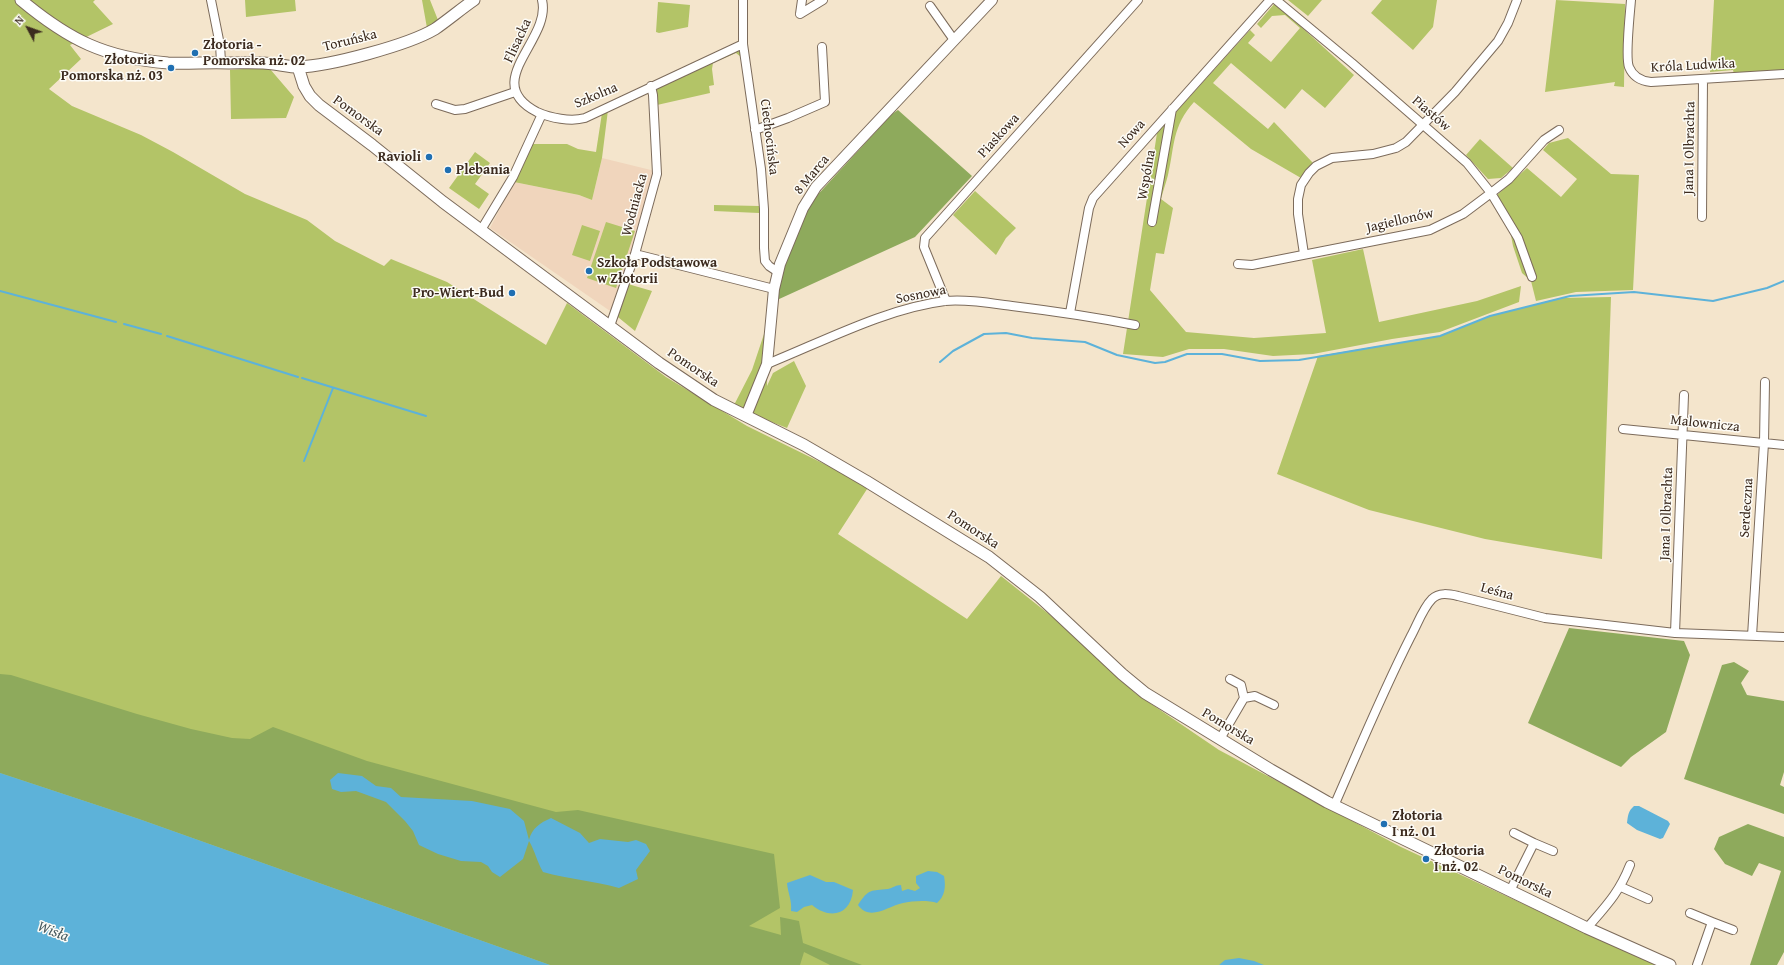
<!DOCTYPE html>
<meta charset="utf-8">
<style>
body{margin:0}
#map{position:relative;width:1784px;height:965px;overflow:hidden;background:#f4e5cc;font-family:"Gentium Book Plus",serif}
canvas{display:block}
.north{position:absolute;left:8px;top:8px;width:40px;height:40px;-webkit-text-stroke:3px #fdfcf7;paint-order:stroke;rotate:311deg;font-size:11px;font-weight:700;line-height:16px;text-align:center;color:#3b2a1e}
.north::after{content:'';display:block;margin:auto;width:14px;height:18px;background:#3b2a1e;clip-path:polygon(50% 0,100% 100%,50% 72%,0 100%)}
</style>
<div id="map">
<canvas width="1784" height="965"></canvas>
<div class="north">N</div>
</div>
<script>
const g = document.querySelector('canvas').getContext('2d');
g.lineJoin = 'round';
function paint(path, color) {
  g.fillStyle = color;
  g.fill(path, 'evenodd');
}
function trace(path, color, width, dash) {
  g.strokeStyle = color;
  g.lineWidth = width;
  g.lineCap = dash ? 'butt' : 'round';
  g.setLineDash(dash || []);
  g.stroke(path);
}
function label(font, color, halo, rows, align = 'center') {
  g.font = font + ' "Gentium Book Plus",serif';
  g.lineWidth = 3;
  g.setLineDash([]);
  g.textBaseline = 'middle';
  g.strokeStyle = halo;
  g.fillStyle = color;
  for (const [text, x, y, turn = 0] of rows) {
    g.save();
    g.translate(x, y);
    g.rotate((+turn || 0) * Math.PI / 180);
    g.textAlign = isNaN(turn) ? turn : align;
    if (halo) g.strokeText(text, 0, 0);
    g.fillText(text, 0, 0);
    g.restore();
  }
}
const built = new Path2D(`
 M602,158L655,171L613,313L490,228L514,182L579,195L592,200Z`);
const green = new Path2D(`
 M0,0H95L93,2L113,24L70,45L81,59L49,89L72,106L141,135L173,152L245,194L307,220L335,241L384,266L391,259L447,282L546,345L567,303L666,377L747,426L869,486L838,534L967,619L1001,576L1055,619L1135,693L1219,750L1401,847L1607,943L1660,965H84L0,931Z
 M245,0H295L296,11L246,17Z
 M422,0H430L438,20L427,28Z
 M1288,0H1322L1308,16Z
 M1382,0H1437L1433,27L1413,50L1371,13Z
 M1556,0L1625,4L1624,87L1614,86L1615,82L1545,92Z
 M1714,0H1784V70L1734,74L1733,70L1710,72Z
 M658,2L690,5L688,27L659,33L656,32Z
 M1275,3L1354,75L1325,108L1302,89L1285,109L1231,63L1213,83L1268,129L1274,122L1313,163L1301,178L1251,149L1194,102C1172,127 1175,144 1168,175C1166,183 1163,191 1161,199L1173,208L1164,254L1156,253L1150,290L1186,332L1254,338L1326,333L1312,260L1363,249L1379,322L1477,301L1521,286L1519,302L1440,332L1392,339L1313,354L1273,356L1224,349H1189L1163,357L1123,354L1157,133L1250,30L1255,35L1248,43L1271,62L1300,28L1285,15L1272,16L1261,28L1257,24Z
 M740,49L741,57L736,53L713,63L712,69L714,85L709,86L710,93L657,105L660,171L650,215L628,284L652,291L635,331L613,313L655,171L653,90L658,88L657,85Z
 M243,69H270L294,97L286,118L231,119L230,70Z
 M608,110L602,158L592,200L579,195L514,182L531,144H567L578,149L596,152L602,113Z
 M1568,138L1611,174L1639,175L1633,290L1576,292L1536,301L1531,281L1522,273L1513,246L1510,230L1496,196L1527,168L1561,197L1577,179L1543,150L1549,143Z
 M1480,139L1513,168L1501,178L1488,179L1466,155Z
 M475,152L490,163L475,184L489,194L479,209L449,188Z
 M975,191L1016,228L1006,238L996,255L953,215Z
 M714,205L759,206V213L714,211Z
 M606,222L635,231L616,288L587,278Z
 M582,225L600,231L590,261L572,255Z
 M1611,297L1602,559L1485,539L1369,510L1277,474L1318,356L1440,336L1490,316L1560,298Z
 M768,322L767,386L773,373L794,361L806,386L787,428L733,407L752,370Z`);
const forest = new Path2D(`
 M898,110L972,176L915,237L777,300L782,262L811,202L892,114Z
 M1569,628L1684,641L1690,655L1666,732L1631,757L1621,767L1528,723Z
 M1734,662L1749,671L1741,683L1747,695L1784,701V772L1780,785L1784,787V814L1684,779L1722,665Z
 M0,674L11,675L137,714L191,729L232,738L250,739L273,727L367,761L556,812L578,810L774,854L780,908L749,926L781,935L780,917L799,921L803,943L862,965H830L804,952L800,965H550L139,819L0,773Z
 M1748,824L1784,837V952L1777,965H1750L1781,871L1759,863L1752,876L1725,864L1714,849L1719,837Z`);
const water = new Path2D(`
 M0,773L139,819L550,965H0Z
 M338,773L362,776L376,786L391,788L401,797L472,801L510,809L524,821L529,840C532,828 540,823 551,818L580,833L589,843L600,839L628,842L636,840L646,844L650,851L636,870L638,879L619,888C594,881 568,879 543,872C537,862 535,851 529,841L523,859L500,877L492,872L488,866L481,862L461,861L438,854L419,845L413,831L405,821L386,802L356,791L341,792L332,789L330,780Z
 M1634,806H1639L1668,821L1670,824L1663,838L1660,839L1637,830L1627,823C1628,816 1628,811 1634,806Z
 M928,871L937,872L944,876C946,887 945,896 937,903C928,900 912,901 903,903C888,906 870,922 858,905C869,888 871,891 888,889C893,888 895,885 901,885L902,891L908,889L915,891L920,888L916,883V876Z
 M810,875L826,882H834L853,890C851,915 830,920 812,905L804,907L797,912L791,911C792,900 788,894 787,883Z
 M1239,958L1254,961L1264,965H1219L1225,960Z`);
const stream = new Path2D(`
 M0,291L116,322
 M124,324L161,334
 M167,336L298,377
 M940,362L953,351L984,334L1006,333L1032,338L1085,342L1117,355L1155,363L1165,362L1187,354H1222L1260,361L1299,360L1440,336L1490,316L1570,296L1634,292L1713,301L1767,288L1784,281
 M302,378L426,416
 M304,461L333,388`);
const minor = new Path2D(`
 M211,0L220,45L221,62
 M542,0C552,40 479,82 537,112C550,118 571,122 585,118L743,44
 M743,0V44L761,169L764,209V248L765,261L769,266L778,272
 M1276,0L1352,63L1467,163L1491,193L1518,238L1532,277
 M1631,0C1630,13 1625,57 1629,67C1633,77 1641,81 1651,82L1784,74
 M930,6L954,40
 M800,14L823,0
 M800,14L802,0
 M436,104L455,110L465,109L515,92
 M755,130L788,118L825,102L822,47
 M1702,217L1703,79
 M1152,222L1172,109
 M481,230L513,177L542,114
 M635,254L774,289
 M1304,254L1298,214V199L1301,185L1309,173L1316,166L1332,158L1373,154L1396,148L1406,142L1455,92L1498,41L1508,23L1517,0
 M1238,264L1252,265L1430,230L1463,214L1491,193L1509,179L1544,140L1559,130
 M946,301L924,247L925,238L1138,0
 M1070,313L1089,208L1093,198L1270,0
 M610,326L635,254L657,174L653,95L651,86
 M767,364C822,342 887,308 945,301C966,299 990,303 1012,306C1053,311 1094,317 1135,325
 M1623,429L1784,445
 M1675,633L1684,395
 M1752,636L1764,443L1765,382
 M1244,698L1255,696L1274,705
 M1220,739L1244,698L1241,685L1230,679
 M1334,806C1359,749 1383,691 1411,636C1417,625 1423,608 1432,599C1439,592 1449,594 1458,596L1545,618L1675,633L1784,637
 M1534,843L1553,851
 M1621,887L1648,899
 M1510,891L1534,843L1514,833
 M1690,913L1712,922
 M1587,928C1606,906 1619,893 1630,865
 M1697,965L1712,922L1733,930`);
const tertiary = new Path2D(`
 M746,416L767,364L774,289L780,264L803,208L816,187L992,0`);
const secondary = new Path2D(`
 M21,0C69,40 105,58 168,63C188,64 209,62 229,63C244,63 259,62 274,64C282,65 290,67 298,67C330,66 408,45 435,29C448,20 461,9 474,0
 M298,67L304,86L310,96L319,105L372,145L443,202L659,363L714,400L804,445L866,481L989,557L1040,597L1122,674L1145,693L1271,770L1327,802L1587,928L1670,965`);
const markers = [
 [195,53,4,"#1f6fb2"],
 [171,68,4,"#1f6fb2"],
 [429,157,4,"#1f6fb2"],
 [448,170,4,"#1f6fb2"],
 [589,271,4,"#1f6fb2"],
 [512,293,4,"#1f6fb2"],
 [1384,824,4,"#1f6fb2"],
 [1426,859,4,"#1f6fb2"]
];
const streetNames = [
 ["Toruńska",350,41,-14],
 ["Flisacka",518,41,-65],
 ["Króla Ludwika",1693,66,-3],
 ["Szkolna",596,96,-23],
 ["Piastów",1431,114,41],
 ["Pomorska",358,116,36],
 ["Nowa",1132,134,-48],
 ["Piaskowa",999,136,-48],
 ["Ciechocińska",769,137,83],
 ["Jana I Olbrachta",1690,148,-89],
 ["8 Marca",812,175,-50],
 ["Wspólna",1147,175,-80],
 ["Wodniacka",635,205,-75],
 ["Jagiellonów",1400,221,-13],
 ["Sosnowa",921,295,-11],
 ["Pomorska",693,368,34],
 ["Malownicza",1705,424,6],
 ["Serdeczna",1747,508,-86],
 ["Jana I Olbrachta",1667,514,-88],
 ["Pomorska",973,530,33],
 ["Leśna",1497,592,15],
 ["Pomorska",1228,727,31],
 ["Pomorska",1525,882,26]
];
const poiNames = [
 ["Złotoria -",203,45],
 ["Pomorska nż. 02",203,61],
 ["Złotoria -",163,60,"right"],
 ["Pomorska nż. 03",163,76,"right"],
 ["Ravioli",421,157,"right"],
 ["Plebania",456,170],
 ["Szkoła Podstawowa",597,263],
 ["w Złotorii",597,279],
 ["Pro-Wiert-Bud",504,293,"right"],
 ["Złotoria",1392,816],
 ["I nż. 01",1392,832],
 ["Złotoria",1434,851],
 ["I nż. 02",1434,867]
];
const waterNames = [
 ["Wisła",53,932,21]
];
paint(built, '#f0d5bc');
paint(green, '#b3c467');
paint(forest, '#8eaa5c');
paint(water, '#5db2d9');
trace(stream, '#5db2d9', 2);
trace(minor, '#7c6b5b', 10);
trace(tertiary, '#7c6b5b', 12);
trace(secondary, '#7c6b5b', 13);
trace(minor, '#fff', 8);
trace(tertiary, '#fff', 10);
trace(secondary, '#fff', 11);
for (const [x, y, r, color] of markers) {
  const dot = new Path2D();
  dot.arc(x, y, r, 0, 2 * Math.PI);
  g.fillStyle = color;
  g.fill(dot);
  trace(dot, '#fdfcf7', 1.5);
}
label('14px', '#3b2a1e', '#fdfcf7', streetNames);
label('bold 14px', '#3b2a1e', '#fdfcf7', poiNames, 'left');
label('italic 15px', '#475a5f', '#fdfcf7', waterNames);
</script>
